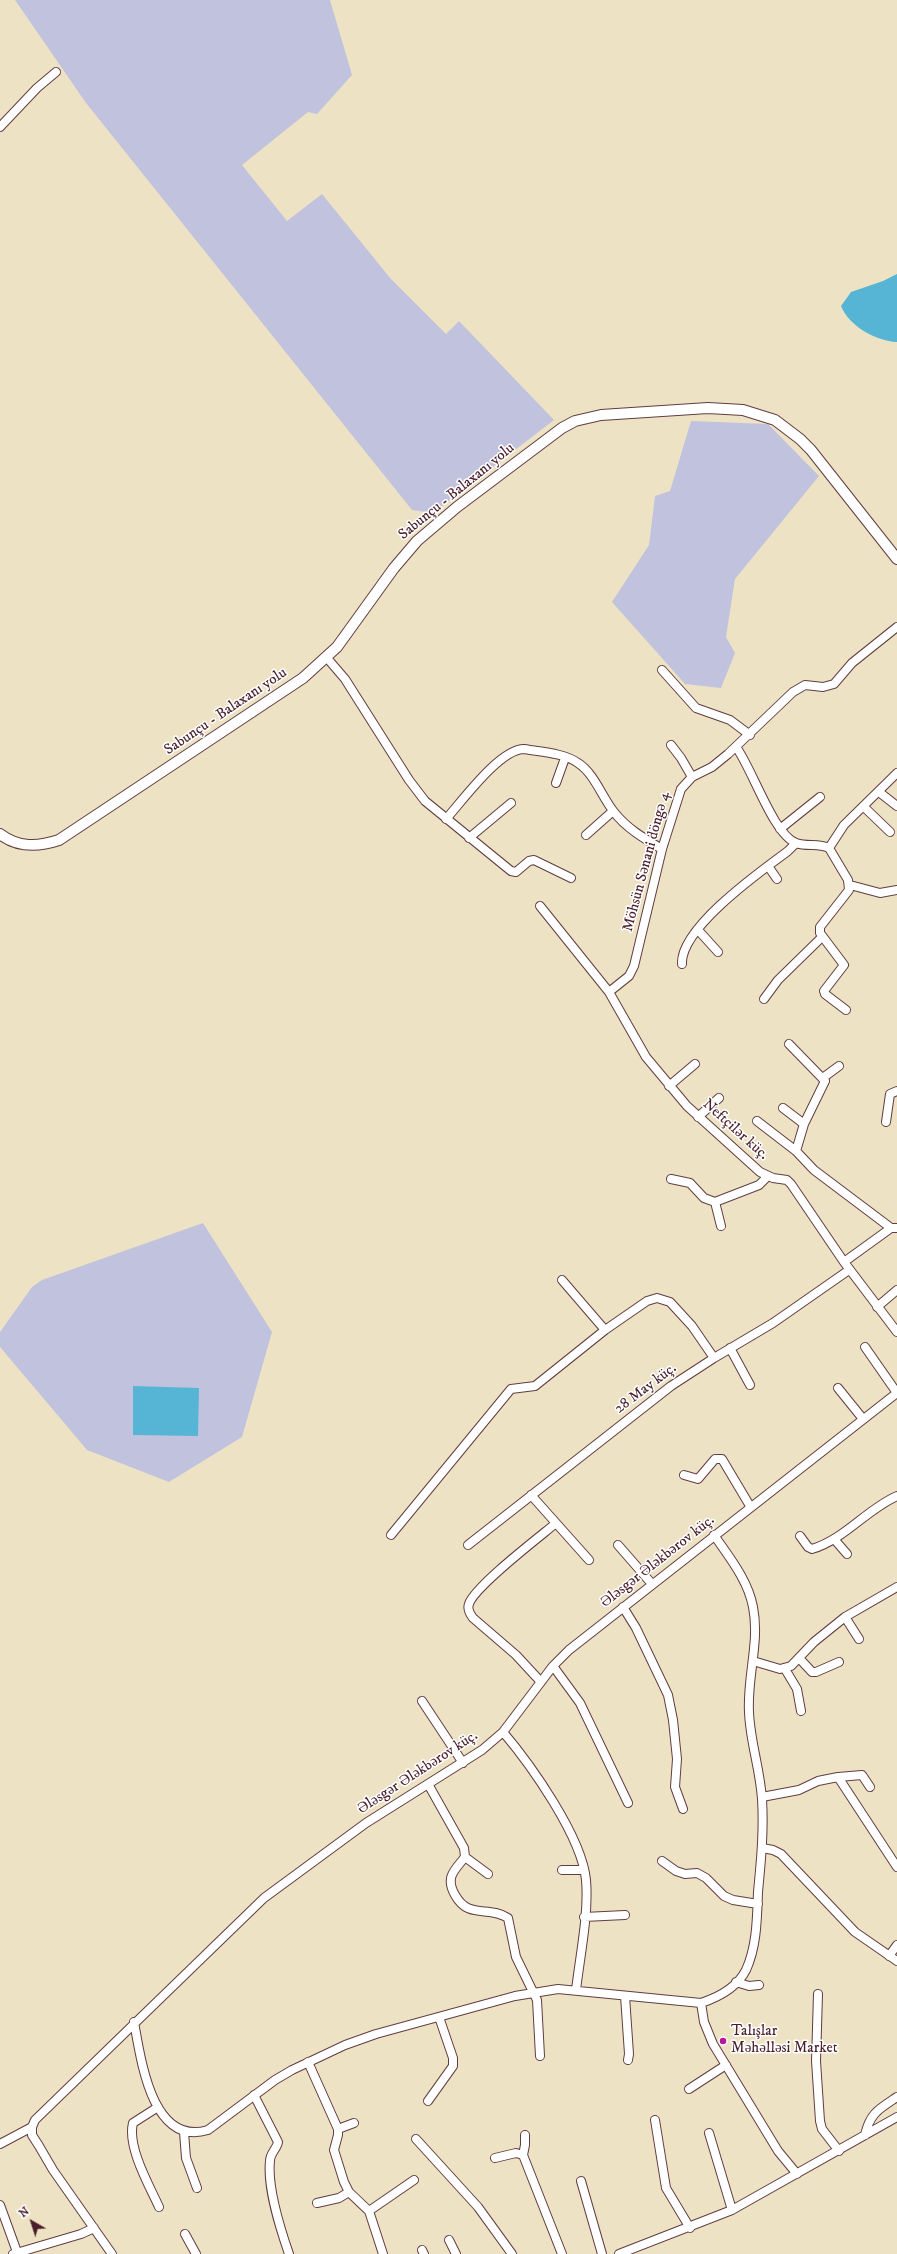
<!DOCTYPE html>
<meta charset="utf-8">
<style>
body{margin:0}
#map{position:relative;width:897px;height:2254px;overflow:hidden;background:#ede3c4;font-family:"IM FELL DW Pica",serif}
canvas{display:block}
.north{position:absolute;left:12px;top:2202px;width:40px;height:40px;-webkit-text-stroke:3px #fff;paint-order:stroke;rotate:321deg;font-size:11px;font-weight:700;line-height:16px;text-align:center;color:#4a1f2b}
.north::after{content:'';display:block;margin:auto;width:14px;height:18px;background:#4a1f2b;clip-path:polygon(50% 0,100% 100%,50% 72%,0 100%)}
</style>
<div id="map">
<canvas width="897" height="2254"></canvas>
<div class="north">N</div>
</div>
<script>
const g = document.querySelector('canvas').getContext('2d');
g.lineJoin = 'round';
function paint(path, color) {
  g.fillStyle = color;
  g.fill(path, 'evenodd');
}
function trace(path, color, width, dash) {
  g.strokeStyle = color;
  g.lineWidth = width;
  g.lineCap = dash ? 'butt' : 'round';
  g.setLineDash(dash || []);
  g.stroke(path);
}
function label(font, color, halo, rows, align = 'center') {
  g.font = font + ' "IM FELL DW Pica",serif';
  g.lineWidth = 3;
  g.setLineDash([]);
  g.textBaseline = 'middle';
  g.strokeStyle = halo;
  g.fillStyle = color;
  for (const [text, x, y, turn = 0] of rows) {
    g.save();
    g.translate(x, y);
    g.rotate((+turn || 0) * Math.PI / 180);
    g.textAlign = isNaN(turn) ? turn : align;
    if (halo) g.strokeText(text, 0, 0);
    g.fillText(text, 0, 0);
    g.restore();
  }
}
const industrial = new Path2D(`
 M15,0H330L352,75L317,114L308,112L242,165L287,221L322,194L391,279L446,334L459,321L554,420L433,513L412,510L86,103Z
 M691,421L768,424L819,476L735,579L726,637L735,653L721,688L685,684L612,602L649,545L655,496L670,491Z
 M203,1223L272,1332L242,1437L169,1482L87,1450L0,1347V1332L32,1287L42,1280Z`);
const water = new Path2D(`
 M897,274V342C876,341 849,326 841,306L851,292L883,281Z
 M133,1386L199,1388L198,1436L133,1435Z`);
const minor = new Path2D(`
 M0,127L37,88L56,72
 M327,658L345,679L409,780L425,801L511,871L516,872L529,861L534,860L571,878
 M662,670L696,708L730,720L750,735
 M671,745L681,758L692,777
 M736,747C752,768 773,834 796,843C807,847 818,843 829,848L848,880L849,890L820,927V933L844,965L824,991L825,994L846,1010
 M556,783L565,758
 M879,792L897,806
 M864,807L890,832
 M446,819C463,800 500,749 524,749C541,752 564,753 578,763C594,773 602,797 614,812C626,828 645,839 662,849
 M780,829L820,797
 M586,835L613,811
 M469,838L511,803
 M829,848L844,825L897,773
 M768,866L777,879
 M850,885L880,893L897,890
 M540,906L609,992L646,1057L687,1106L760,1172L773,1178L787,1180L791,1184L844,1262L897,1332
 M698,930L718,952
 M682,964C680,928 761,871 788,851L796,843
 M609,992L629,976L634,966L662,849L681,789L692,777L712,767L728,754L793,692L805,685L823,687L834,684L852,663L897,627
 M764,999L778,980L821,938
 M789,1044L825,1081L804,1124L796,1151L814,1170L891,1228
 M824,1077L839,1066
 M669,1086L695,1064
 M783,1108L804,1124
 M698,1117L719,1098
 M757,1121L796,1151
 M886,1122L890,1094L897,1091
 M671,1179L690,1183L704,1198L715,1202L759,1185L768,1176
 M715,1202L721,1226
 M844,1262L891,1228H897
 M562,1280L605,1330
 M877,1307L897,1290
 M730,1348L750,1385
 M838,1388L863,1419
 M684,1475L698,1479L715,1459H722L750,1506
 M531,1495L589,1560
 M391,1535L511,1389L535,1386L605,1330L647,1301L657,1298L670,1302L692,1326L714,1358
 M800,1536L808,1547L812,1549C845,1539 867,1509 897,1496
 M834,1539L847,1554
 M468,1545L671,1386L714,1358L773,1323L849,1270
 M618,1545L652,1584
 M623,1607L636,1628L668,1695L673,1720L677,1759L675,1787L683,1809
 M845,1617L859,1639
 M799,1658L812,1672H816L839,1662
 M753,1661L780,1669L791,1666L814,1642L845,1617L897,1587
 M553,1666L580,1703L628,1803
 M785,1669L797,1689L801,1711
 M541,1682L516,1655L473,1618C470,1614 467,1609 469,1604C474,1587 538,1538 555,1524
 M422,1701L463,1763
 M503,1732C531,1765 582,1837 586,1880C589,1913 580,1956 576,1990
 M838,1777L862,1775L870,1787
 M428,1784L464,1848L465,1857C454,1871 445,1877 455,1895C469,1920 488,1905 508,1918L516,1957L537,2000L540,2056
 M762,1797L799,1790L818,1781L838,1777L897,1867
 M762,1848L773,1850L781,1854L855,1932L897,1961
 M465,1857L488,1874
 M662,1861L676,1871L685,1874L697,1873L706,1878L724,1896L733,1900L758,1904
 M562,1870H584
 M584,1917L625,1915
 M889,1956L897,1945
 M736,1982L749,1986L759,1985
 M818,1994L816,2061L820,2121L822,2129L839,2151
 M625,1996L629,2054L628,2060
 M701,2003L704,2022L713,2044L778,2151L797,2174
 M134,2022C141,2060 152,2147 208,2130L275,2080L292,2070L345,2045L376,2034L515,1996L558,1989L701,2003C719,1997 737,1988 746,1970C757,1946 757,1918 758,1892C761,1861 764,1830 762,1799C760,1769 750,1741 749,1712C747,1676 760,1642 753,1607C748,1580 729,1557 714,1535
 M308,2062L338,2129V2135L334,2150L344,2182L349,2192L369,2211L383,2254
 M689,2089L726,2065
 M254,2095L278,2142C277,2149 270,2153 270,2161C267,2188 280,2228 289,2254
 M428,2101L453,2066V2058L439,2017
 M158,2107L133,2123C127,2147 149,2185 159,2207
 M655,2120L666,2188L690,2228
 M338,2129L354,2123
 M184,2132L186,2158L197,2188
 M709,2133L732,2210
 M865,2135C870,2113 879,2109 897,2097
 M416,2139L478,2207L512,2254
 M0,2144L32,2127
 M523,2155L525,2145V2135
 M495,2158L516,2153L523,2155L562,2254
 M581,2181L602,2254
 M317,2203L339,2198L349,2192
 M0,2205L17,2252
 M369,2211L414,2180
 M185,2234L196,2254
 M449,2240L456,2254
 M422,2250L424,2254
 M13,2254L81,2234L94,2228
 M112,2254L53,2170L39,2146L32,2135V2127L35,2120L264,1898L366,1823L482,1750L503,1732L553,1666L569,1650L897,1393L865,1347
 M619,2254L732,2210L897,2117`);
const tertiary = new Path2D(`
 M0,834C18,848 38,847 59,840L303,678L337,647L394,568L417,541L457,507L562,428L575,421L601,415L708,408L743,410L775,420L800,439L811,450L897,559`);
const markers = [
 [723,2041,4,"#b5179e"]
];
const streetNames = [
 ["Sabunçu - Balaxanı yolu",457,492,-39],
 ["Sabunçu - Balaxanı yolu",226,712,-34],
 ["Möhsün Sənani döngə 4",647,862,-75],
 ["Neftçilər küç.",735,1130,42],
 ["28 May küç.",646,1389,-37],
 ["Ələsgər Ələkbərov küç.",658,1562,-38],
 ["Ələsgər Ələkbərov küç.",418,1773,-33]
];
const poiNames = [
 ["Talışlar",731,2032],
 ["Məhəlləsi Market",731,2049]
];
paint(industrial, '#c1c2dd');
paint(water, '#56b5d4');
trace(minor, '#623c42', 10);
trace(tertiary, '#623c42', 12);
trace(minor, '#fff', 8);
trace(tertiary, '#fff', 10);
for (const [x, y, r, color] of markers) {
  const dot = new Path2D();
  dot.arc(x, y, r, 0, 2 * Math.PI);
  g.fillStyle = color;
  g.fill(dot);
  trace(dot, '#fff', 1.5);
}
label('15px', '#4a1f2b', '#fff', streetNames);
label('15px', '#4a1f2b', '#fff', poiNames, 'left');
</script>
